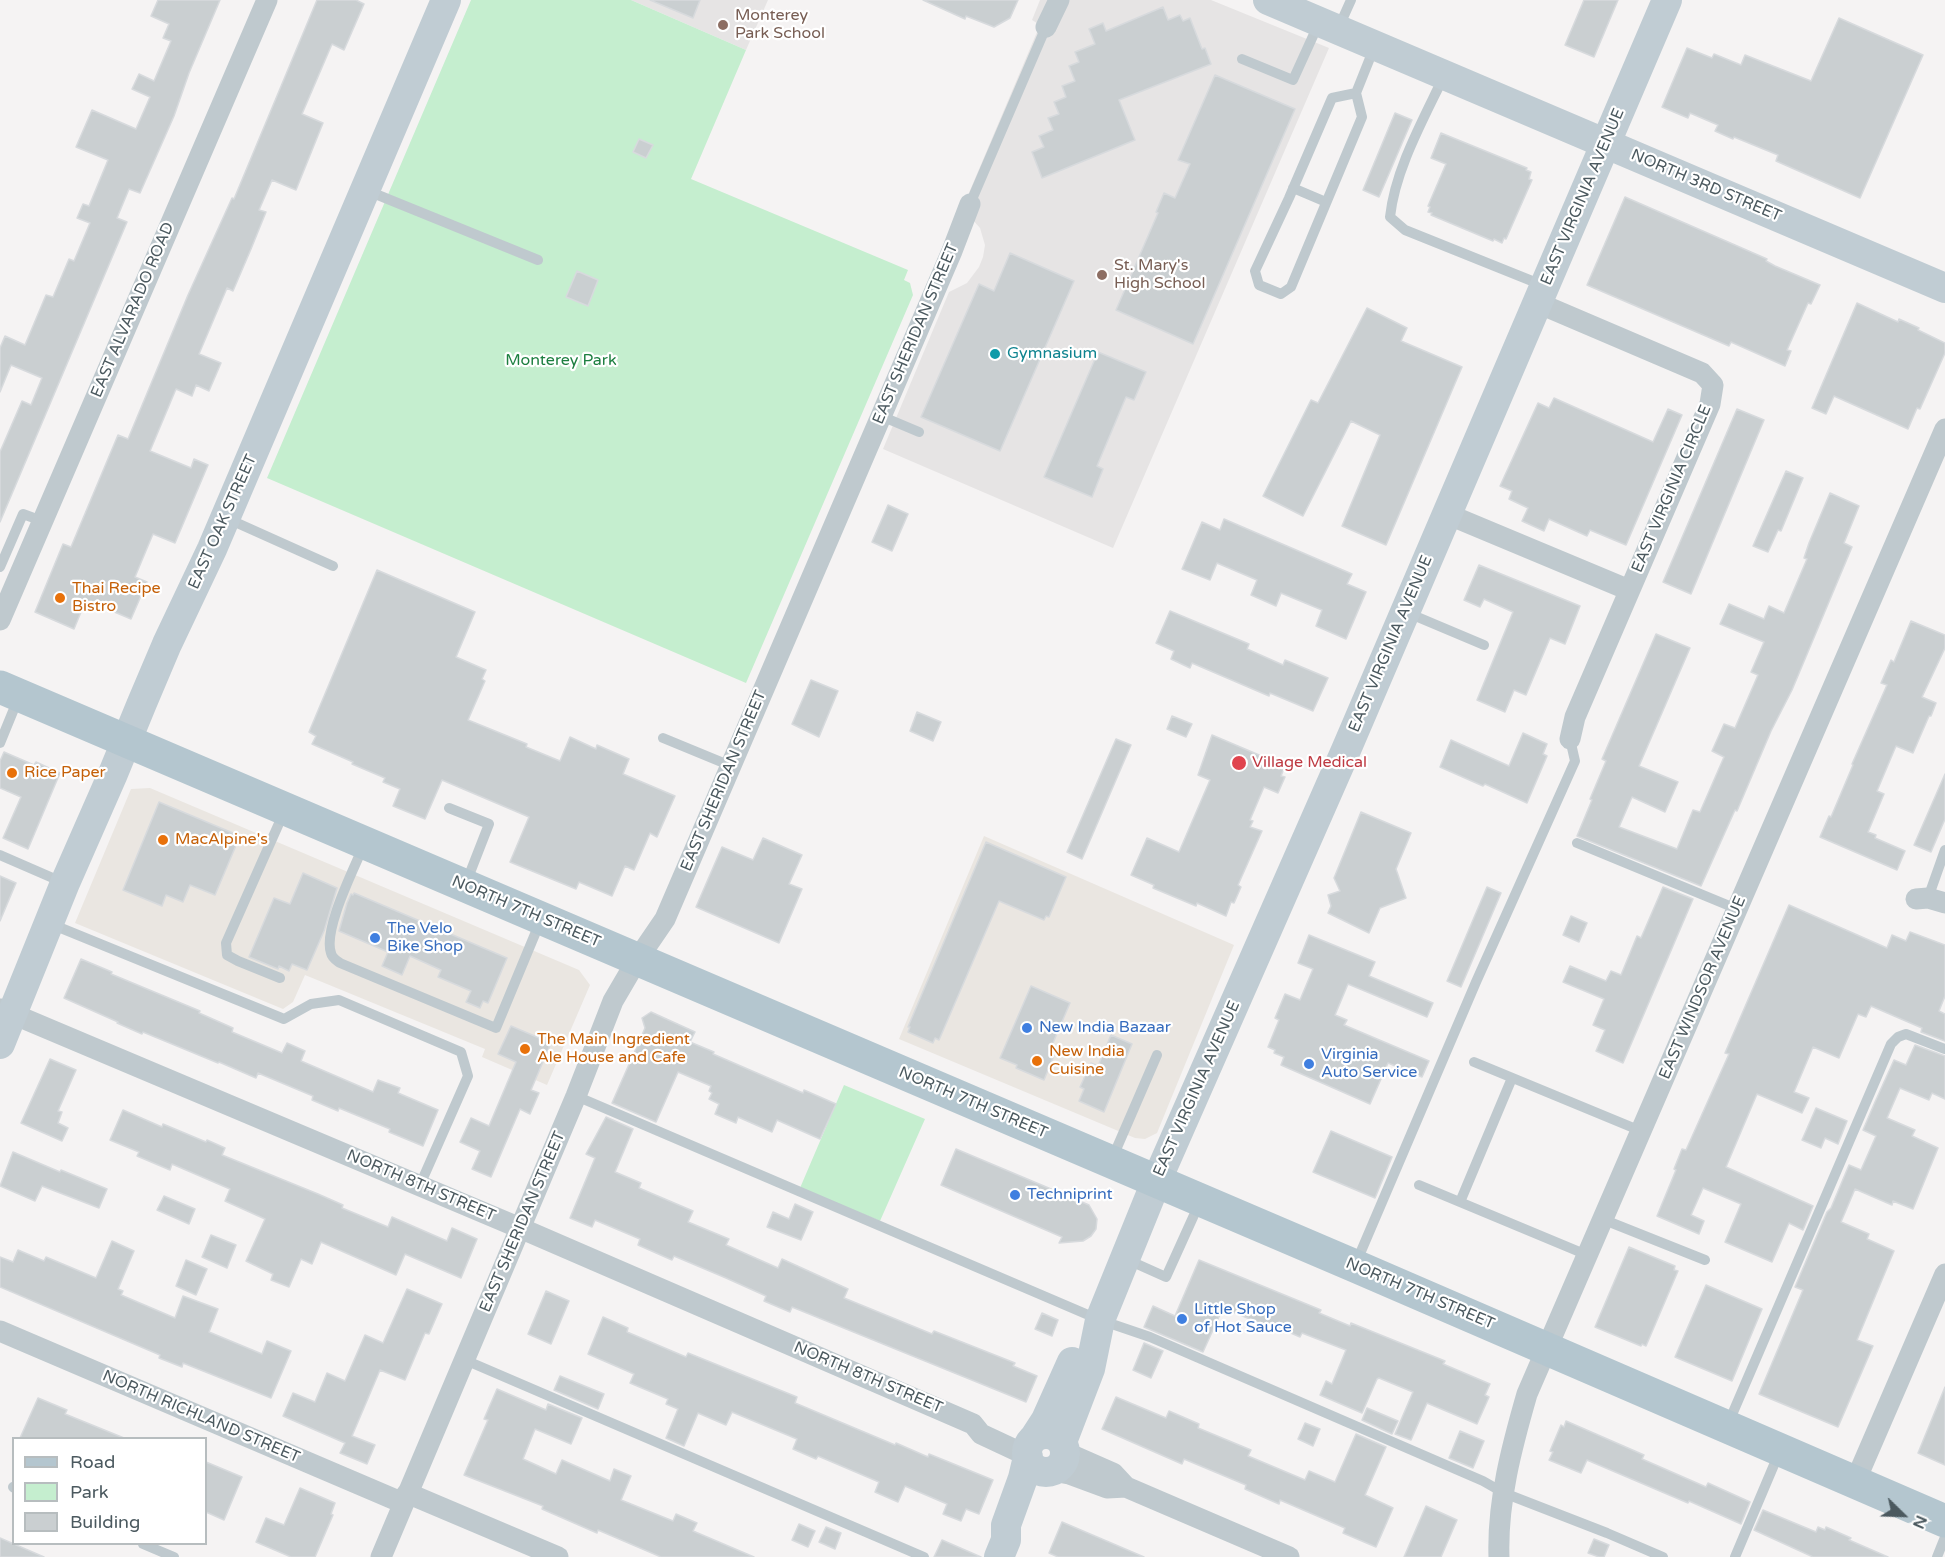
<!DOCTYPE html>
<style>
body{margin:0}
#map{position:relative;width:1945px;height:1557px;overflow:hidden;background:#f5f3f3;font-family:"Varela Round",sans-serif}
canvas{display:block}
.legend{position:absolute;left:12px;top:1437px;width:195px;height:108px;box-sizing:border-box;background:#fff;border:2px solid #b7bdbf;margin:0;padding:8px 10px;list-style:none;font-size:18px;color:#4b595f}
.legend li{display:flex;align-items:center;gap:12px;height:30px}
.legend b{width:30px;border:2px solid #b7bdbf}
.north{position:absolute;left:1873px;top:1485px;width:60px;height:60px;-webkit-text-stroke:4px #fff;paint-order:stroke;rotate:113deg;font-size:16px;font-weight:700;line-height:24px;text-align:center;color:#4b595f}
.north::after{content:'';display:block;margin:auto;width:21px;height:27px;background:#4b595f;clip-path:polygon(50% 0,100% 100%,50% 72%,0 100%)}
</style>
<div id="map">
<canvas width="1945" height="1557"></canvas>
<ul class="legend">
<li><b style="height:8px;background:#b4c6cf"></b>Road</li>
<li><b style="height:16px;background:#c5eecf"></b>Park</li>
<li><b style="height:16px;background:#cacfd1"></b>Building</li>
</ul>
<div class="north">N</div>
</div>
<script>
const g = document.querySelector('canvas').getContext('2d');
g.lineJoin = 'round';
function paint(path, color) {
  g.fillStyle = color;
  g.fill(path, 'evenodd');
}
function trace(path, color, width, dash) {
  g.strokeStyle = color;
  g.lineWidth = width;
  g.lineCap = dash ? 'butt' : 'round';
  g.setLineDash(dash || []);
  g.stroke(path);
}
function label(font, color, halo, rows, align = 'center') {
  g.font = font + ' "Varela Round",sans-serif';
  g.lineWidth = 4.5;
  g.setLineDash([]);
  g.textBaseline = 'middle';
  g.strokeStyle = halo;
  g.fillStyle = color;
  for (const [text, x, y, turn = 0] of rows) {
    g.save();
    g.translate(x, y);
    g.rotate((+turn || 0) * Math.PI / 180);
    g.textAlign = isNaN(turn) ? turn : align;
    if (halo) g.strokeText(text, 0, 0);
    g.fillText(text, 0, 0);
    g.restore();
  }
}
const commercial = new Path2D(`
 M150,788L579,970L590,985L547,1085L482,1057L485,1049L305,975L293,1002L283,1009L75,923L131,789Z
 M984,836L1234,945L1157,1133L1145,1139L1135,1138L899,1039Z`);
const education = new Path2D(`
 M631,0H768L746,50Z
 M1040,0H1211L1329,48L1113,548L883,449L949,292L967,283L979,267L983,257L985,245L980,228L972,219L960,214L1040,25L1032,20Z`);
const green = new Path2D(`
 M471,0H631L746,50L691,179L908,270L904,280L910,283L913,295L746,683L267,478Z
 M844,1085L925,1119L880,1221L800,1188Z`);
const building = new Path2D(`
 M158,0H220L189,73L174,116L140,193L129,189L117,218L127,222L0,522V452L22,401L31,405L42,378L11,365L0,392V348L5,336L25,345L46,295L53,297L69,259L74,261L90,223L77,218L83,204L89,206L108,160L76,147L92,110L136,129L150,97L132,89L139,74L154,81L171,41L163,38L169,24L151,16Z
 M317,0H356L364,4L344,50L332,44L302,114L323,123L296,190L272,180L259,210L266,212L251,249L233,291L227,288L199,354L221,363L209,391L196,385L192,396L176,389L150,451L191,468L194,459L208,465L175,543L153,534L135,577L147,582L131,619L86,600L74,629L35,612L63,544L71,547L118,435L128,439L188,295L232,198L234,199Z
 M650,0H700L693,18Z
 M923,0H1018L1010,18L994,27L966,16L965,19Z
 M1584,0H1618L1594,57L1565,45Z
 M1163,7L1168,20L1180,15L1183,21L1190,18L1202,49L1205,48L1211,64L1119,100L1135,140L1042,178L1032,152L1044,147L1039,136L1053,130L1048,118L1059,114L1054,102L1066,97L1062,86L1075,81L1069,66L1079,62L1075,52L1095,44L1089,29L1103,23L1106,31Z
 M1839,18L1923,55L1860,198L1776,161L1778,155L1734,137L1733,139L1715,131L1718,125L1690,113L1688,118L1662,107L1687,48L1712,58L1714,54L1741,65L1745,55L1811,81Z
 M1215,75L1295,109L1193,344L1116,310L1158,213L1156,212L1164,193L1175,198L1190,164L1178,160Z
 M1395,113L1412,120L1379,197L1363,190Z
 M1441,133L1527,168L1526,170L1531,172L1529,179L1532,180L1506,239L1504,238L1502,243L1494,239L1493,241L1431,215L1432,213L1428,212L1430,207L1428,206L1446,164L1431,158Z
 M639,139L653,145L646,158L633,152Z
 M1625,197L1767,259L1766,261L1775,266L1820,285L1811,304L1808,303L1787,350L1791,351L1785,366L1731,342L1729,346L1587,285Z
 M1010,253L1074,281L1000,451L921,417L979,284L994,291Z
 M577,271L598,280L588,306L566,297Z
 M1857,303L1898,322L1899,319L1919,328L1918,330L1945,343V353L1920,409L1917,408L1908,429L1834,396L1826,414L1812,408Z
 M1367,308L1407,328L1401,341L1462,367L1386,545L1342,526L1380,435L1351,421L1303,516L1263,496L1311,400L1318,403Z
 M1098,352L1146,372L1134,400L1126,397L1097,466L1103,469L1092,497L1044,477Z
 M1554,398L1653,442L1668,409L1682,415L1626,545L1590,530L1587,536L1549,519L1544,531L1522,521L1528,508L1509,499L1512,491L1500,486L1538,403L1549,408Z
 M1737,409L1764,420L1691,594L1663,582Z
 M1786,471L1803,478L1781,531L1778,530L1768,552L1753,546Z
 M1830,493L1859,506L1844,543L1852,547L1792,690L1771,731L1737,811L1735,810L1701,886L1577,836L1592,800L1590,799L1606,761L1602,759L1656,634L1690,648L1639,766L1678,782L1665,812L1632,797L1619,827L1677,849L1693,810L1700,812L1724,757L1712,751L1724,724L1735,728L1758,675L1751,672L1764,642L1720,624L1729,604L1764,619L1769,606L1784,613L1807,559L1804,558L1809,543Z
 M888,505L908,514L892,551L872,542Z
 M1224,519L1352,574L1347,584L1366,592L1346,639L1316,626L1322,610L1281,593L1276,606L1251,595L1257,580L1217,563L1210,580L1182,569L1202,522L1220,530Z
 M1479,565L1580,606L1565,644L1550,638L1526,695L1514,690L1505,712L1477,700L1513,612L1484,599L1480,607L1464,600Z
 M377,570L475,612L456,657L486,670L482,679L485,681L468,720L527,744L526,747L560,761L570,737L596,749L597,745L629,759L623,774L675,796L657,837L650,833L634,870L625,866L612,896L579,882L576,889L510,862L529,817L442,780L425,819L393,806L400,789L383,782L385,778L352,764L353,762L312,744L316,736L309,732Z
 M1170,611L1249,644L1247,649L1283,665L1285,660L1328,678L1313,711L1270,693L1269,696L1192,663L1190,668L1171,659L1174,651L1156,643Z
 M1911,621L1945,635V648L1922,697L1936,703L1931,716H1929L1913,753L1896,746L1877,791L1884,794L1868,832L1876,835L1875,838L1905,851L1897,870L1820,837L1829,816L1831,817L1853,765L1852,764L1887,685L1881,683L1891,660L1894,662Z
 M811,680L838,691L819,737L792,724Z
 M917,712L941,722L933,741L910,731Z
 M1172,716L1192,724L1186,737L1167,729Z
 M1523,733L1547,744L1543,754L1547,756L1527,803L1485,784L1483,786L1440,767L1451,740L1509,766Z
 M1212,735L1285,766L1281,776L1285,777L1278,793L1264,787L1250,820L1253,821L1250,827L1262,831L1238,885L1241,887L1234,903L1231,902L1226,916L1197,903L1196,906L1153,888L1154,885L1131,875L1147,838L1179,852L1210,780L1198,775Z
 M1116,739L1131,745L1082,859L1067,852Z
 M4,752L34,765L36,762L60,773L28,849L3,838L21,797L0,788V761Z
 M1945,774V819L1931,852L1914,845Z
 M159,802L240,836L215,895L190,885L183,902L166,895L162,906L123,890Z
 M1361,812L1411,833L1396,869L1406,898L1380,908L1369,933L1328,913L1331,906L1328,895L1340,891L1334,878Z
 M763,838L802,855L789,884L802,889L779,943L696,907L722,847L753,860Z
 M986,842L1066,877L1049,917L1046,916L1044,920L999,901L939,1040L935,1038L933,1043L908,1032L910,1027H908Z
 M303,873L337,888L324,931L307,970L292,964L289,971L279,966L278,969L249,957L274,898L290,904Z
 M0,876L16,883L0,921Z
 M1487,887L1501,893L1461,987L1447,981Z
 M1663,887L1693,899L1623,1063L1596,1051L1605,1030L1593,1025L1604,999L1563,982L1570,966L1606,981L1611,971L1621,975L1637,936L1641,938Z
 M354,893L507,958L488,1003L483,1001L480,1008L466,1002L471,991L438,977L441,970L410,956L402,975L382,966L388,952L339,931L347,903L351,894L353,895Z
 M1789,905L1887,948L1892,935L1906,941L1910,932L1945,945V996L1939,1011L1945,1014V1041L1921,1032L1922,1028L1871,1006L1866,1017L1858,1014L1839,1058L1813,1047L1794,1092L1809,1098L1802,1113L1757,1094L1726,1167L1813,1206L1803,1230L1789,1223L1772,1262L1725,1242L1741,1204L1703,1188L1691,1215L1704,1221L1699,1234L1657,1216L1676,1170L1674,1169L1682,1149L1686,1150L1729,1054L1725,1053Z
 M1571,916L1587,923L1579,942L1563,935Z
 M1309,935L1375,962L1369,976L1433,1003L1427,1017L1348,984L1335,1015L1347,1020L1344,1025L1429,1061L1422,1077L1388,1063L1370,1104L1281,1065L1284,1057L1274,1053L1275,1050L1268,1047L1279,1020L1275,1018L1285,994L1300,1000L1313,969L1298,963Z
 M81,959L112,972L111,974L200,1011L199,1013L233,1028L232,1032L282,1053L287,1043L305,1051L301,1061L373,1092L378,1080L400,1088L398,1093L438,1110L423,1146L389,1132L390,1129L339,1108L338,1111L312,1100L313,1096L258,1073L256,1078L219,1062L218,1063L143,1032L142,1034L117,1023L118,1022L64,998Z
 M1031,986L1070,1003L1050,1050L1055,1053L1044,1080L1016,1068L1017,1065L1000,1058Z
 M651,1012L695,1032L690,1042L714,1052L713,1054L803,1093L804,1090L836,1104L820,1139L777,1120L772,1132L738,1117L736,1123L715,1114L719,1104L709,1099L712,1093L709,1091L711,1086L678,1072L656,1122L612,1103L645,1028L642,1018Z
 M511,1026L551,1043L531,1090L539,1093L530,1114L520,1109L491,1177L472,1169L480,1151L460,1142L471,1118L489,1126L516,1062L498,1054Z
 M1111,1035L1132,1044L1104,1112L1079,1101L1084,1089L1080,1087L1091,1063L1098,1066Z
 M1915,1045L1945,1056V1099L1932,1093L1929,1100L1900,1088L1887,1118L1915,1130L1912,1136L1938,1148L1913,1209L1893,1201L1892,1205L1855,1189L1841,1222L1869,1234L1867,1239L1894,1251L1857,1340L1873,1346L1838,1427L1759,1394L1803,1290L1795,1287L1827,1212L1831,1208L1849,1165L1861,1170L1876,1136L1863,1130L1875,1102L1894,1060L1906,1065Z
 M50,1059L76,1070L58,1111L62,1112L58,1123L68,1128L62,1141L21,1123Z
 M1816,1108L1847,1121L1838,1144L1825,1138L1821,1148L1802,1140Z
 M123,1110L162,1127L163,1124L206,1142L207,1140L225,1148L222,1155L318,1194L343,1205L342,1208L388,1227L392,1217L447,1241L452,1228L477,1239L461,1278L405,1254L396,1275L321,1242L312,1264L301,1259L289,1287L271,1280L273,1274L246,1261L265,1219L225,1201L230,1189L172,1164L170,1170L137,1156L139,1152L110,1140Z
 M606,1117L633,1129L615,1172L641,1183L639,1188L693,1211L688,1222L729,1239L726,1245L778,1268L782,1259L848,1289L844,1298L932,1334L934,1331L1015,1363L1013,1366L1037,1376L1026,1402L792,1307L790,1312L764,1301L766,1296L726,1278L674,1256L672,1260L638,1245L640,1239L595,1220L592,1227L570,1218L595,1158L586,1154Z
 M1331,1131L1392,1157L1375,1198L1313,1172Z
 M956,1149L1089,1205L1097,1219L1096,1229L1091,1236L1083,1241L1059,1243L1062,1237L941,1185Z
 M13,1152L60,1172L61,1170L107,1189L99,1208L42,1186L35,1201L0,1186Z
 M164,1196L195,1209L189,1224L157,1210Z
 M795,1204L813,1212L801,1240L767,1227L773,1212L789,1219Z
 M211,1235L236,1245L227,1268L202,1257Z
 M112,1241L134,1251L118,1289L123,1291L121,1295L175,1318L183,1296L218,1309L209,1332L262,1354L267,1341L291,1351L271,1398L183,1363L182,1367L159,1358L160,1355L0,1287V1257L13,1262L18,1250L44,1261L46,1257L96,1278Z
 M1629,1247L1675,1266L1674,1270L1678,1271L1646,1346L1642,1344L1641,1346L1595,1327Z
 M186,1260L207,1269L196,1295L176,1286Z
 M1199,1260L1321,1310L1319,1313L1350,1326L1351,1323L1445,1361L1443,1364L1490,1384L1485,1395L1489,1397L1477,1424L1427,1403L1411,1440L1395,1434L1413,1392L1379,1378L1377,1379L1362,1413L1320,1395L1326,1381L1332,1384L1346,1350L1302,1333L1300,1337L1268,1323L1267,1326L1223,1308L1203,1352L1144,1327L1153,1306L1175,1316Z
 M1706,1285L1762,1309L1732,1381L1675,1357Z
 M407,1289L442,1304L429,1334L425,1333L405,1380L380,1370L352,1436L375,1445L367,1464L340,1453L345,1443L283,1416L293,1393L315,1402L327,1373L345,1381L365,1335L383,1343Z
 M546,1291L569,1301L551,1344L528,1334Z
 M1042,1313L1058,1320L1052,1336L1035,1329Z
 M603,1317L628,1328L627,1332L686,1357L688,1353L797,1397L795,1403L895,1445L896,1443L928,1457L929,1454L993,1480L979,1514L966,1509L961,1521L943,1514L947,1504L905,1486L898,1502L875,1492L879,1482L818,1456L816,1459L793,1449L797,1439L732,1412L726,1425L698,1413L684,1446L666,1438L678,1409L666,1404L668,1399L630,1383L634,1374L588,1354Z
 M1144,1343L1163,1351L1151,1378L1133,1370Z
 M560,1376L604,1394L598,1409L554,1390Z
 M1945,1387V1465L1918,1453Z
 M497,1389L546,1410L548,1404L582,1418L571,1444L535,1429L523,1459L556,1474L562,1460L610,1481L614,1469L631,1476L621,1500L673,1521L676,1514L697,1523L693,1531L754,1557H661L598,1530L597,1533L542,1509L543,1506L464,1475L488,1420L484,1419Z
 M1116,1397L1166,1418L1169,1411L1199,1424L1198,1428L1251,1450L1248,1456L1305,1480L1309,1471L1335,1482L1356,1434L1386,1447L1365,1495L1393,1508L1376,1547L1343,1533L1345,1528L1280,1500L1279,1504L1245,1489L1246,1485L1184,1459L1182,1464L1102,1429Z
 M38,1398L67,1410L65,1414L124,1438H20Z
 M1367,1408L1398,1421L1392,1434L1362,1420Z
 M1566,1421L1644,1455L1642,1459L1706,1487L1708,1483L1750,1502L1741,1524L1689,1501L1688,1503L1587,1460L1581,1473L1549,1460L1553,1452L1550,1451L1561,1425L1564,1427Z
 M1305,1423L1320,1429L1313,1446L1298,1439Z
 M1460,1431L1484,1441L1473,1468L1449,1458Z
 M206,1462L242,1477L224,1520L206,1512Z
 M300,1488L335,1503L331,1514L333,1515L315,1557H291L256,1542L266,1518L284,1525Z
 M1426,1506L1457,1520L1441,1557H1404Z
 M1763,1510L1816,1532L1818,1527L1825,1530L1826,1527L1851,1538L1849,1540L1888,1557H1813L1754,1530Z
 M1062,1522L1144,1557H1058L1049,1553Z
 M799,1524L815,1531L808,1547L792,1540Z
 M826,1527L841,1533L835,1549L819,1542Z
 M0,1538L44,1557H0Z
 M1594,1539L1609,1545L1604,1557H1599L1588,1553Z
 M942,1540L981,1557H934Z`);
const lane = new Path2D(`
 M1338,29L1351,0
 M1242,59L1293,80L1318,25
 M1443,78C1423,120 1395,170 1390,217L1405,230L1542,285
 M1356,93L1332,98L1289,198L1255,271L1259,285L1281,294L1291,287L1362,117L1356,93L1374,48
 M1293,188L1326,202
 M368,191L538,260
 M970,204L1046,27
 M881,416L919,432
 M226,518L333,566
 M0,567L23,514L42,521
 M1408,613L1484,645
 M663,738L731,766
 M0,743L18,699
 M449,808L489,824L466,883
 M1577,843L1737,909
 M363,847C353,871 323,930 331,953C332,958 336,960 340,963L496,1028L540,922
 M0,855L62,882
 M1928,898L1945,850
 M51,924L284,1019L311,1004L339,1000L461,1052L468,1076L420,1185
 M280,978L238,961L227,955L226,943L284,812
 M1474,1062L1641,1131
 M576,1096L1100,1320L1150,1337L1483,1481L1504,1493L1607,1533L1663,1557
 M1112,1159L1157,1055
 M1419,1185L1587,1255
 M1460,1202L1512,1078
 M1602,1219L1705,1260
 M1128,1260L1166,1277L1199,1204
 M1356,1263L1476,982L1575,761L1570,739
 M465,1360L924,1557
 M1728,1424L1891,1044L1898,1037L1906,1034L1945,1049
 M13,1487L14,1488
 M143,1544L174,1557
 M1735,1557L1779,1453
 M1937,1557L1945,1537`);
const street = new Path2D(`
 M1046,27L1059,0
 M1538,303L1702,373L1713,385L1710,404L1575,717L1570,739
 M1447,514L1629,590
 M0,620L267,0
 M1916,899L1928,898L1945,903
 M1,1009L520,1228L973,1424L981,1434L1028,1456
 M0,1331L403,1503
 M1064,1447L1072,1455L1113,1473L1126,1487L1289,1557
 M1053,1471L1069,1474L1107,1488L1126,1487
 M1855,1482L1945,1274
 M407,1493L558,1557
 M381,1557L576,1096L613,1001L637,960L665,919L952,251L970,204
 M1499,1557C1497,1502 1512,1446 1527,1394L1945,429`);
const secondary = new Path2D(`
 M1268,0L1945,288
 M0,1044L65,883L112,776L142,703L167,644L212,549L446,0
 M1027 1453a19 19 0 1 1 38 0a19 19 0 1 1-38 0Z
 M1035,1437L1046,1420L1072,1362
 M1062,1442L1090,1369L1100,1320L1156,1182L1346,750L1667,0
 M999,1557L1006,1540V1525L1023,1478L1028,1457`);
const primary = new Path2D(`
 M0,687L1355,1266L1945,1521`);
const markers = [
 [723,25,6,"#8d6e63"],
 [1102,275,6,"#8d6e63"],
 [995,354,6,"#0f9aa8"],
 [60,598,6,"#e8710a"],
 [1239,763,8,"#e0444e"],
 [12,773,6,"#e8710a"],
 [163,840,6,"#e8710a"],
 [375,938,6,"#3f7fe0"],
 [1027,1028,6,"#3f7fe0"],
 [525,1049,6,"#e8710a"],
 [1037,1061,6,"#e8710a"],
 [1309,1064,6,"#3f7fe0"],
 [1015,1195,6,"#3f7fe0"],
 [1182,1319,6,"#3f7fe0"]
];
const educationNames = [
 ["Monterey",735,16],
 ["Park School",735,34],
 ["St. Mary's",1114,266],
 ["High School",1114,284]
];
const streetNames = [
 ["NORTH 3RD STREET",1706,186,23],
 ["EAST VIRGINIA AVENUE",1583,197,-67],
 ["EAST ALVARADO ROAD",133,310,-67],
 ["EAST SHERIDAN STREET",916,334,-67],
 ["EAST VIRGINIA CIRCLE",1672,489,-67],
 ["EAST OAK STREET",223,522,-66],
 ["EAST VIRGINIA AVENUE",1391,644,-67],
 ["EAST SHERIDAN STREET",724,781,-67],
 ["NORTH 7TH STREET",526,912,23],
 ["EAST WINDSOR AVENUE",1703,988,-67],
 ["EAST VIRGINIA AVENUE",1197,1089,-66],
 ["NORTH 7TH STREET",973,1103,23],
 ["NORTH 8TH STREET",421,1186,23],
 ["EAST SHERIDAN STREET",523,1222,-67],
 ["NORTH 7TH STREET",1420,1294,23],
 ["NORTH 8TH STREET",868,1378,23],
 ["NORTH RICHLAND STREET",201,1417,23]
];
const cultureNames = [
 ["Gymnasium",1007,354]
];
const parkNames = [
 ["Monterey Park",561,361]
];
const foodNames = [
 ["Thai Recipe",72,589],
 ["Bistro",72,607],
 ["Rice Paper",24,773],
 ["MacAlpine's",175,840],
 ["The Main Ingredient",537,1040],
 ["Ale House and Cafe",537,1058],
 ["New India",1049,1052],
 ["Cuisine",1049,1070]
];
const healthNames = [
 ["Village Medical",1252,763]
];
const shopNames = [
 ["The Velo",387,929],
 ["Bike Shop",387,947],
 ["New India Bazaar",1039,1028],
 ["Virginia",1321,1055],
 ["Auto Service",1321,1073],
 ["Techniprint",1027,1195],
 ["Little Shop",1194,1310],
 ["of Hot Sauce",1194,1328]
];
paint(commercial, '#eae6e1');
paint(education, '#e6e4e4');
paint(green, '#c5eecf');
paint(building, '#cacfd1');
trace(building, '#d7dadd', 1.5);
trace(lane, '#bfc9ce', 10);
trace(street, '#bfc9ce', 21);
trace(secondary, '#c0ccd3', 30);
trace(primary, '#b4c6cf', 33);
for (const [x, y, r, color] of markers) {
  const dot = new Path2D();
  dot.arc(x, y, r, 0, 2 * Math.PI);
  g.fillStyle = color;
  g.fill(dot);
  trace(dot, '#fff', 2);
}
label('16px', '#785e54', '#fff', educationNames, 'left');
label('16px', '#4b595f', '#fff', streetNames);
label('16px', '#0d838f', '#fff', cultureNames, 'left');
label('16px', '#1d7f40', '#fff', parkNames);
label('16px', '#c56008', '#fff', foodNames, 'left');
label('16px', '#be3a42', '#fff', healthNames, 'left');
label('16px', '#366cbe', '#fff', shopNames, 'left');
</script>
